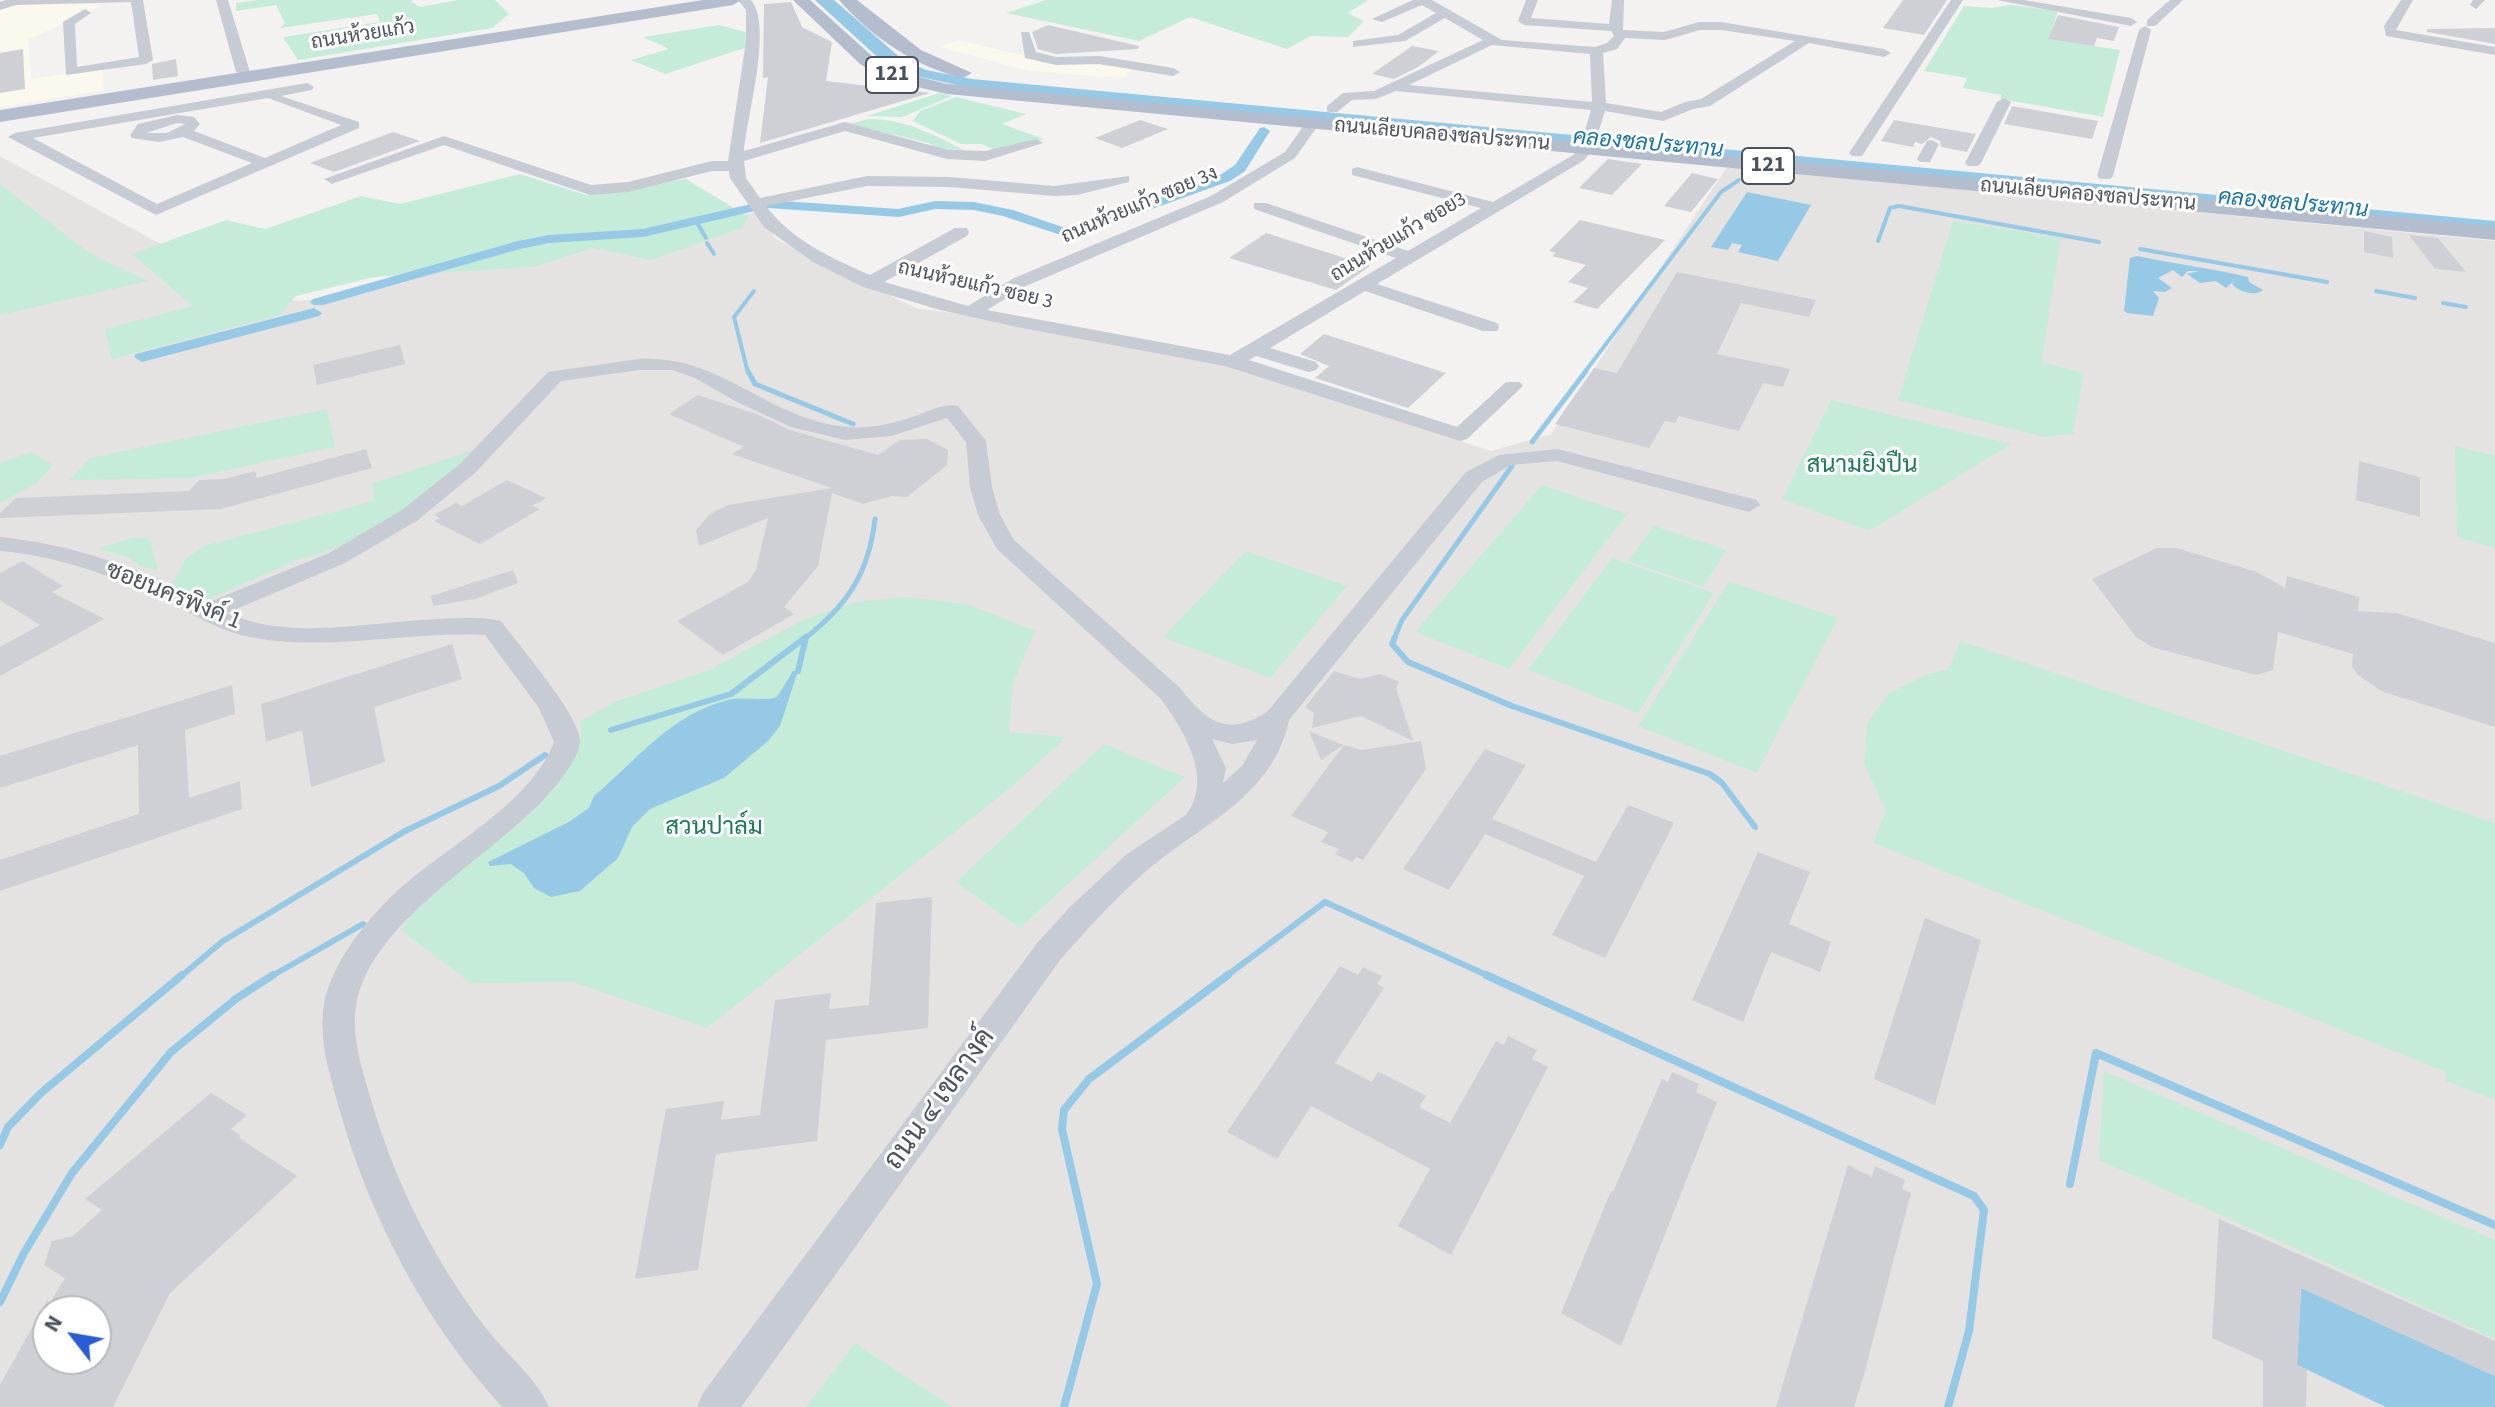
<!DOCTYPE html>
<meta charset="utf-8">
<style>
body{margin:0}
#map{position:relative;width:2495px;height:1407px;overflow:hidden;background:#f3f2f1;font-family:"Source Sans 3",sans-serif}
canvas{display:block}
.north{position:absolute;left:32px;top:1295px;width:80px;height:80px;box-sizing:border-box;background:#fff;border:2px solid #b7babe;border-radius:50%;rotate:301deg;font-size:22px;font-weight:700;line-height:32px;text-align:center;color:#4b525d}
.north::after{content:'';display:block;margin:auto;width:28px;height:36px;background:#2a5dd4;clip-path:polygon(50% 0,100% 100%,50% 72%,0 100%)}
</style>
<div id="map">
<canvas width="2495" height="1407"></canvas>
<div class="north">N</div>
</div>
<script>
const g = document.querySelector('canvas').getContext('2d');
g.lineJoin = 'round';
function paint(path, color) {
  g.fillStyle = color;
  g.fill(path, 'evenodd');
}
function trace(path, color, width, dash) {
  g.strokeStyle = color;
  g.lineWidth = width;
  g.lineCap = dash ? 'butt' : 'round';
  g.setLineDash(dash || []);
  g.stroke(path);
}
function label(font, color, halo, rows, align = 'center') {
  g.font = font + ' "Source Sans 3",Sarabun,sans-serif';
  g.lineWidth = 6;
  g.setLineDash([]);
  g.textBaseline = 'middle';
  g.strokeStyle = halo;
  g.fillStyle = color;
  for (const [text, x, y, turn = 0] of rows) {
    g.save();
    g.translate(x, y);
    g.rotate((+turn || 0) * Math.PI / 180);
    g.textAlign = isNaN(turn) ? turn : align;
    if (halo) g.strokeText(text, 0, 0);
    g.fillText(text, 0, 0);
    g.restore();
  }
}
const commercial = new Path2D(`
 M14,2L102,5L28,40L31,79L103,68L104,90L0,107V7Z
 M958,40L1046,61L1132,68L1123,78L1030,71L939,47Z`);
const education = new Path2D(`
 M0,156L157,242L267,297L299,301L341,296L435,266L645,240L757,212L776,239L916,308L1022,323L1225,363L1491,451L1551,434L1727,167L2495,241V1407H0ZM48,1311H96V1359H48Z`);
const green = new Path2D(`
 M257,0H413L411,2L421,7L457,0H495L509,14L492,28L298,60L283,37L380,22L377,14L280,28L285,23L276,5L236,11V3Z
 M1046,0H1368L1348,13L1364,21L1348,37L1311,36L1287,49L1190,17L1139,41L1006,13Z
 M2011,5L2058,11L2049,39L2120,50L2103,117L2001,99V95L1963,88L1967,78L1924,71L1964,6L1992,8Z
 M719,25L749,33L748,47L665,74L631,60L669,49L643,37Z
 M940,93L952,96L902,117L867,116Z
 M956,97L1026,114L1002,124L1044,139L1000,153L982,144H961L913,121L920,111Z
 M869,119C908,119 937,137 972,154L941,151L929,143L849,124Z
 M520,174L586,195L686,179L749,217L742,228L651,260L593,248L533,267L374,277L296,296L280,315L112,359L105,329L193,306L132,254L226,220L265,229L361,196L400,204Z
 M0,184L88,252L148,281L0,315Z
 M1953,221L2061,238L2041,362L2084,373L2073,434L2044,437L1898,400Z
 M1831,400L2011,444L1869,531L1782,499Z
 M327,409L335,447L190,478L70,480L90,458Z
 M2455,446L2495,456V548L2457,537Z
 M476,449L421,499L352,543L292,562L208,600L170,588L186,558L204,546L374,501L373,483Z
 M31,452L53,465L37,483L0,503V463Z
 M1542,485L1627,514L1509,669L1415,632Z
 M1654,526L1727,550L1703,587L1628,561Z
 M149,537L158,570L141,567L129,557L97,549L132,538Z
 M1246,551L1347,586L1270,678L1163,637Z
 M1612,558L1714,593L1638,713L1528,670Z
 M1729,581L1838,618L1757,773L1638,726Z
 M906,597L967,604L1035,631L1013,683L1009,732L1066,737L1014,785L707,1028L573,982L471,983L401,930C408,920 415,908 423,900C462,864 597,778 580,721L617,701L709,670L807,618L855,602Z
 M1961,641L2495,823V1100L2446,1081V1072L1873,843L1886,811L1864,763L1867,724L1889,693L1928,674L1948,670Z
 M1104,744L1185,777L1020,928L956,882Z
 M2104,1071L2495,1240V1339L2099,1160Z
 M855,1343L952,1407H806Z`);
const water = new Path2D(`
 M815,0H834L903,60L926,70L972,79L2495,221V227L961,86L912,75L885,64Z
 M1747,192L1811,205L1778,261L1738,252L1742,245L1732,243L1728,250L1711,247Z
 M2137,256C2175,264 2210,268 2248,277L2249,282L2263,290C2255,297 2239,292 2232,284L2235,280L2226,288L2216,281L2200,283L2187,274L2199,271H2188L2182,277L2173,270L2158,278L2172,288L2165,292L2153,291L2159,298L2153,316L2127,313L2124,311L2130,258Z
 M793,671H798L780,726L768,741L724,778L650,809L632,827L618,858L580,891L551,897L534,888L524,873L511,864L490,866L488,862L567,823L589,808L594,796C637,760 671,714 728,700C745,696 762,702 777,697Z
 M2301,1288L2495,1376V1407H2386L2297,1365Z`);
const streamFar3 = new Path2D(`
 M696,221L706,238
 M1878,241L1890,208L1899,206L2099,242
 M707,243L714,254
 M2140,249L2327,282
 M2376,291L2415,298
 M2443,303L2466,307
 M748,373L734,317L754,291
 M1584,373L1721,192L1739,180`);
const streamFar2 = new Path2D(`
 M748,371L755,384L853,424
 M1532,442L1586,371
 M804,639C847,606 869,573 875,519
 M1394,639L1402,620L1512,466`);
const streamFar1 = new Path2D(`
 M1395,637L1392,644L1408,662L1512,706L1710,774L1722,783L1755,827
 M798,671L806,637
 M611,730L731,694L806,637
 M180,977L223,941L405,831L499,786L545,755
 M270,977L363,924
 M1225,977L1325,902L1491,977`);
const stream = new Path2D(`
 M1486,975L1974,1196L1984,1210L1969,1331L1948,1407
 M0,1145L8,1127L41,1093L182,975
 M2070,1184L2096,1053L2495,1225
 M0,1302L24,1253L72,1173L171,1052L237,998L273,975
 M1064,1407L1097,1284L1062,1129L1064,1110L1089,1079L1228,975`);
const canal = new Path2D(`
 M1264,127L1270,131L1245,171L1230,181L1099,228L1076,240L1003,216L974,210L935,209L899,217L768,208L643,237L549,243L520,249L323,305H313L310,302L313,299L518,241L549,235L643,229L768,200L898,209L935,201L974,202L1013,210L1074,231L1089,222L1220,175L1235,165L1260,128Z
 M314,308L322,313L319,316L142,362L134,357L136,354Z`);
const building = new Path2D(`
 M1903,0H1947L1924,35L1883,28Z
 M791,2L802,27L832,42L826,81L930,93L760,143L768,77L763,78L764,4Z
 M2058,15L2119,27L2114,41L2097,38L2094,46L2048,39Z
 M1048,25L1139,46L1138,49L1056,54L1038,49L1032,32Z
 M2495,28V44L2427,32V29Z
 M1412,46L1439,51L1418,67L1394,79L1372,74Z
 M23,49L25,89L0,93V53Z
 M176,59L178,76L153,80L152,64Z
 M2012,106L2098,121L2092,139L2004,124Z
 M1140,120L1168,129L1122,148L1095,138Z
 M1894,120L1976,134L1967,152L1941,147L1940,141L1931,137L1922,144L1915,142L1913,147L1881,141Z
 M393,132L420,141L334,172L310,163Z
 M1608,159L1642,164L1612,195L1579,188Z
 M1692,173L1718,179L1691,212L1664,206Z
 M1580,220L1665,240L1597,309L1573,302L1588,288L1568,282L1586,265L1552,256L1556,253L1549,251Z
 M2364,231L2392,237L2393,258L2364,252Z
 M1266,233L1370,266L1336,290L1229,258Z
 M2409,235L2438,238L2466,272L2435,269Z
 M1677,272L1816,300L1809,317L1741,303L1717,354L1790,369L1783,387L1763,383L1739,431L1679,416L1675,423L1665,421L1649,448L1555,424L1594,368L1617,373Z
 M1324,334L1446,373L1408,408L1315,378L1329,366L1300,354Z
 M400,345L405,364L317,385L313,365Z
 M698,395L756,414L790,430L878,455L900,440L927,439L948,450L947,465L907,497L891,496L863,504L832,493L818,566L784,607L794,614L723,655L677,621L748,582L756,570L768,518L699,546L696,530L710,514L728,505L832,488L732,454L744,447L669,414Z
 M366,449L372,468L221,509L0,518V513L16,498L189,491L199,480L225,479L255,471L257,478Z
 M2359,461L2420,477V517L2356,500Z
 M507,480L546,498L532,506L540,509L480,544L434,521L440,518L434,515L456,503L462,506Z
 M2157,548H2176L2257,572L2285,588L2287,576L2359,597L2358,611L2396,613L2495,643V727L2381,691L2357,674L2352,666L2353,654L2278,632L2273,670L2256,675L2152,647L2136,637L2092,579Z
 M22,561L63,586L52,592L104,619L0,676V647L40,625L0,600V573Z
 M513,570L518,583L475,599L433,606L431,596Z
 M452,644L462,679L374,707L385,762L311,787L302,730L266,742L261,704Z
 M1334,671L1360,679L1380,674L1399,682L1396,688L1413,741L1361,716L1312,728L1314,713L1305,707Z
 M232,685L235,714L185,730L189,798L240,781L242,809L0,891V860L139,814L138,745L0,788V756Z
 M1309,731L1343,745L1321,760Z
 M1421,741L1426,769L1363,860L1356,857L1352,862L1335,854L1339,849L1321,842L1328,832L1291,816L1344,745L1361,750Z
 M1485,749L1526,765L1492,819L1596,862L1628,805L1674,823L1605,958L1552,935L1584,876L1485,834L1449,890L1403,869Z
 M1758,852L1810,872L1789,924L1831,942L1820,972L1771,952L1743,1022L1692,1000Z
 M932,897L928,1028L826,1040L817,1141L716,1154L698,1270L635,1279L666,1109L724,1101L721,1120L760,1115L775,1000L831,993L829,1009L869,1005L876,903Z
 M1925,918L1981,940L1935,1105L1874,1079Z
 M1340,966L1358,975L1363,967L1382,976L1377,984L1384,988L1335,1063L1372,1082L1378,1072L1407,1086L1426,1096L1419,1107L1450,1123L1496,1041L1504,1045L1508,1036L1537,1050L1532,1059L1548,1067L1451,1255L1398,1226L1430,1169L1311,1106L1277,1159L1227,1132Z
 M1672,1072L1699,1084L1696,1092L1717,1102L1621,1346L1561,1313L1611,1191L1613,1192L1662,1079L1668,1082Z
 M211,1093L247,1115L231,1129L241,1136L239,1138L297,1176L170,1293L113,1407H0V1385L48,1299V1306L65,1278L44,1265L52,1241L73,1236L102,1210L85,1199ZM48,1311H96V1359H48Z
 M1848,1165L1872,1177L1875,1166L1905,1180L1902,1189L1911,1193L1865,1371L1854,1407H1776Z
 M2219,1219L2495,1341V1376L2301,1288L2297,1365L2307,1370L2306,1407H2263V1361L2212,1338Z`);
const minor = new Path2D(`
 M6,0H143L153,60L146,64L66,75L63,22L85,9L91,13L75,24L77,67L139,57L131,2L16,5L0,10V2Z
 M216,0H228L250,72L248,75L236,72Z
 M738,0H751C773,26 747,116 744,151L845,122L948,150L985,151L1036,139L1043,143L985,161L947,159L845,131L744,161L746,178L760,198L867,176L950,177L1054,186L1129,176V182L1077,195L1054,196L950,187L867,186L766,206C791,240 833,259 870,275L955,228H967L969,232L967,236L884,282L968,306L1014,278L1211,196L1285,152L1307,121H1317L1319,124L1295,158L1223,202L1026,286L987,310L1230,355L1396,258L1254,209V203H1266L1408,251L1481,208L1352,175V169L1357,167L1493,202L1573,155L1582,146H1592L1594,149L1583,161L1377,284L1497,323L1499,327L1497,331H1483L1365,291L1270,348L1316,362L1319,366L1316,370L1309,372L1256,356L1249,360L1457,427L1506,382H1520L1523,386L1467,439L1460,441L1225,366L1017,327L940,310L863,287L813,262L764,227L730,178L729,171H712L628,192L590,195L444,145L337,182L332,184L324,179L444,136L591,185L628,182L712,161H728L746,41V10Z
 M1413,0H1432L1502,40L1595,47L1607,43L1614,36L1611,31L1524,25L1518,21L1526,0H1538L1531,18L1609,24L1612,0H1624L1623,30L1664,32L1699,22H1721L1884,49L1891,53L1884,57L1809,43L1710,106L1693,109L1663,121L1605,111L1599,130L1592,134L1585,130L1591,110L1396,91L1376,99L1352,100L1337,112H1327V106L1343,93L1374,91L1483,40L1445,18L1405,41L1353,47V41L1398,35L1436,13L1422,5L1382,22L1372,19ZM1700,30H1721L1795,41L1701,99L1685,102L1661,112L1606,103L1603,53L1617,49L1625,38L1665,40ZM1492,45L1590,54L1592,102L1409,85Z
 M1951,0H1963L1862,156H1852L1849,153Z
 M1997,0H2024L2131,18L2137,22L2131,26Z
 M2170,0H2183L2155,26H2147V20Z
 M2401,0H2413L2396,30L2495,47V55L2386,36L2384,26Z
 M2473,0H2485L2476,9L2470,5Z
 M2145,26L2151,30L2113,176L2110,179H2100L2097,176L2139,30Z
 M1021,32H1029L1036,52L1056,57L1099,56L1173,68L1180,72L1173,76L1099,64L1056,65L1025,58Z
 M307,83L314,87L312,90L281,96L359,122V128L156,215L8,137L15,133ZM268,98L341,125L265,158L194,131L200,124L194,117L177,115L138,124L130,135L132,138L159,142L183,137L252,163L157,204L33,138ZM177,123L185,124L167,133H146Z
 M2004,98L2011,102L1981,163L1978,166H1968L1965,163L1997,102Z
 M1932,140L1939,144L1930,162H1920L1917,159L1927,141Z
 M639,359C718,354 764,415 839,426C863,430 889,425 912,417C926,413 943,402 958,406L986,441L992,487L1000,515L1014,540L1179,687C1206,721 1226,738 1267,712L1466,472L1499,455L1557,449L1757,500L1760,505L1749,512L1557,461L1511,465L1482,482L1289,720C1273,798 1199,825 1145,872C1115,899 1087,929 1060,960L741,1407H697L703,1393L1038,942L1072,905L1127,854L1186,815C1214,778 1184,731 1161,699L997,549L978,515L970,487L966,442L947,418L891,436L845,440L791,427L735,401L695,378L672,370H639L561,381L476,472L418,520L345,563L227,613C293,642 370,621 440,619C460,618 481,616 501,621C517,643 582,718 580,742C579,755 568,769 561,779C507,853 352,924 355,1023C355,1050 364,1075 371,1100C395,1182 433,1259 485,1327C505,1353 536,1377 549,1407H502C423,1320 368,1214 337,1101C329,1072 320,1042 323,1012C327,969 363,924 393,895C442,848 529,807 554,742L539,708L485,635C403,631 322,654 241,635C215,628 193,614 169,602C115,577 60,556 0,551V537C72,544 143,569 207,603L329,553L402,510L461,463L548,372ZM1212,739L1232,744L1257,740L1242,766L1223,783L1226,768Z`);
const major = new Path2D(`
 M703,0H741L733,5L0,122V110Z
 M793,0H810L872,56L896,71L947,84L2495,226V240L947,94L884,79L860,64Z
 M839,0H857L921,50L972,73L963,78C916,67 871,37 839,0Z`);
const farStreetnames = [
 ["ถนนห้วยแก้ว",363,36,-9],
 ["ถนนเลียบคลองชลประทาน",1442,136,5],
 ["ถนนเลียบคลองชลประทาน",2088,196,5],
 ["ถนนห้วยแก้ว ซอย 3ง",1140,206,-23],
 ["ถนนห้วยแก้ว ซอย3",1399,238,-31],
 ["ถนนห้วยแก้ว ซอย 3",975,286,13]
];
const shields = [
 [892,75,52],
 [1768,166,52]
];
const shieldNames = [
 ["121",892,75],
 ["121",1768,166]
];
const farWaternames = [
 ["คลองชลประทาน",1648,145,5],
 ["คลองชลประทาน",2293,205,5]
];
const parkNames = [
 ["สนามยิงปืน",1862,467],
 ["สวนปาล์ม",714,829]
];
const streetNames = [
 ["ซอยนครพิงค์ 1",173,597,22]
];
const nearStreetnames = [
 ["ถนน ๔ เขลางค์",941,1100,-54]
];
paint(commercial, '#fbf9ed');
paint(education, '#e4e3e2');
paint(green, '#c5ecd9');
paint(water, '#96c9e5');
trace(streamFar3, '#96c9e5', 4);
trace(streamFar2, '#96c9e5', 5);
trace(streamFar1, '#96c9e5', 6);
trace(stream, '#96c9e5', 8);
paint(canal, '#96c9e5');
paint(building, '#cfd0d5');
paint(minor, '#c6cbd4');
paint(major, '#b4bdcd');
label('20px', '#4b525d', '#fff', farStreetnames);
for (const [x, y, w] of shields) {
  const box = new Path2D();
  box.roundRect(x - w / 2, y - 18, w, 36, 6);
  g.fillStyle = '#fff';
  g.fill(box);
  trace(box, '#4b525d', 2);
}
label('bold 22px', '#4b525d', null, shieldNames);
label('italic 22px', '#1a72a1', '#fff', farWaternames);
label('24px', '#207959', '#fff', parkNames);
label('24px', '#4b525d', '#fff', streetNames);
label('28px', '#4b525d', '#fff', nearStreetnames);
</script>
